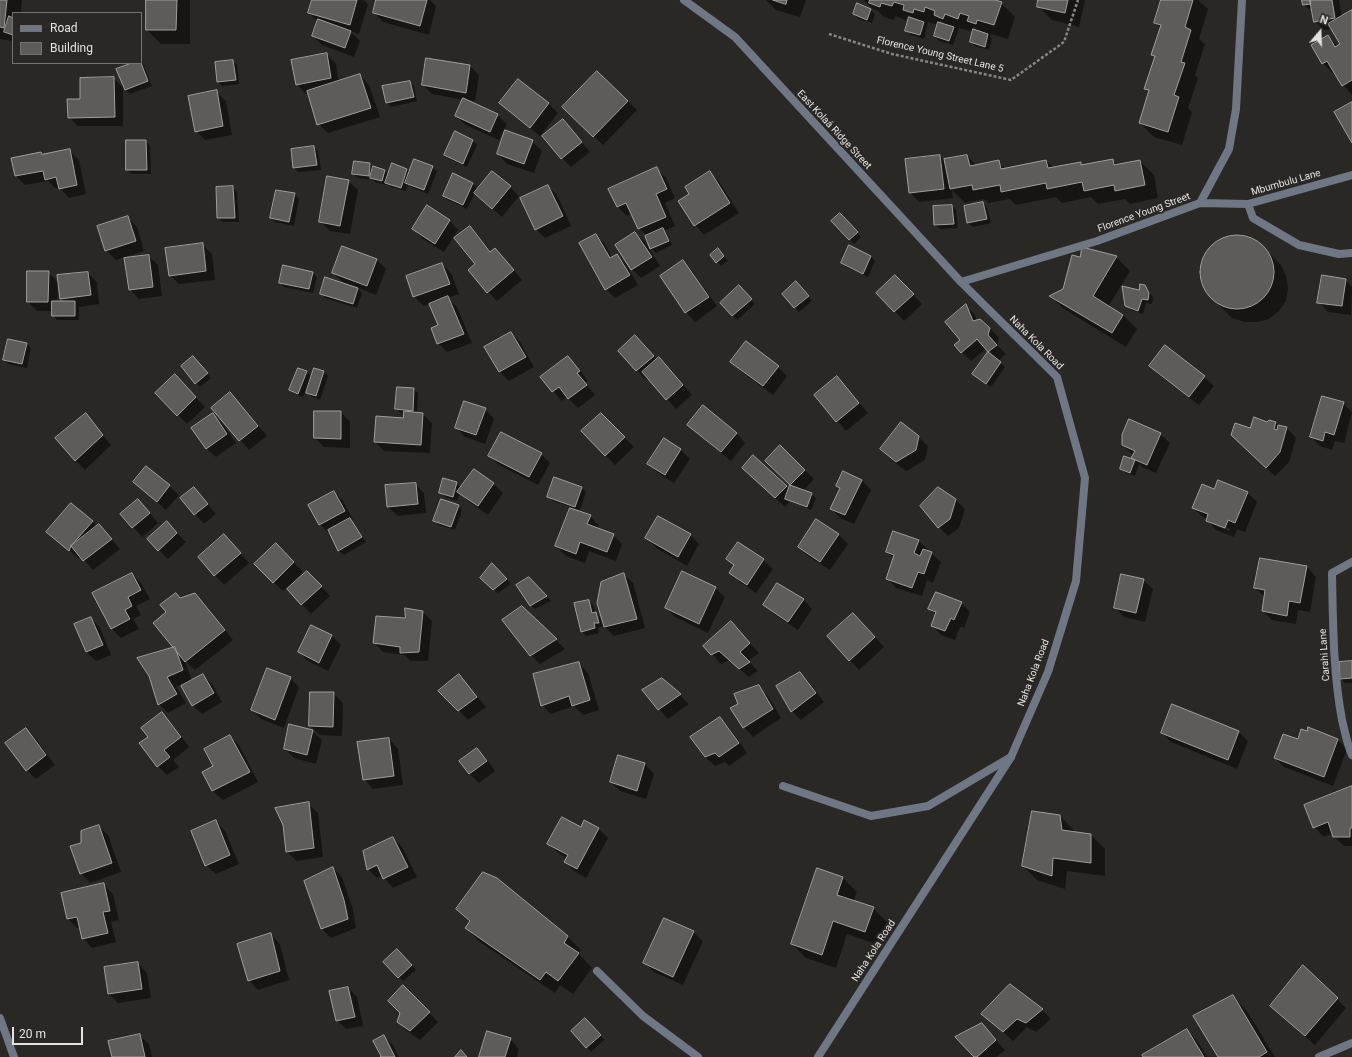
<!DOCTYPE html>
<meta charset="utf-8">
<style>
body{margin:0}
#map{position:relative;width:1352px;height:1057px;overflow:hidden;background:#2a2825;font-family:Roboto,sans-serif}
canvas{display:block}
.legend{position:absolute;left:12px;top:12px;width:130px;height:52px;box-sizing:border-box;background:#2a2825;border:1px solid #747270;margin:0;padding:5px 7px;list-style:none;font-size:12px;color:#e4e2e0}
.legend li{display:flex;align-items:center;gap:8px;height:20px}
.legend b{width:20px;border:1px solid #747270}
.north{position:absolute;left:1300px;top:12px;width:40px;height:40px;-webkit-text-stroke:3px #2a2825;paint-order:stroke;rotate:19deg;font-size:11px;font-weight:700;line-height:16px;text-align:center;color:#e4e2e0}
.north::after{content:'';display:block;margin:auto;width:14px;height:18px;background:#e4e2e0;clip-path:polygon(50% 0,100% 100%,50% 72%,0 100%)}
.scale{position:absolute;left:12px;top:1027px;width:71px;height:18px;box-sizing:border-box;border:2px solid #e4e2e0;border-top:0;padding-left:5px;font-size:12px;line-height:14px;white-space:nowrap;color:#e4e2e0;-webkit-text-stroke:3px #2a2825;paint-order:stroke}
</style>
<div id="map">
<canvas width="1352" height="1057"></canvas>
<ul class="legend">
<li><b style="height:5px;background:#6f7785"></b>Road</li>
<li><b style="height:11px;background:#5e5c58"></b>Building</li>
</ul>
<div class="north">N</div>
<div class="scale">20 m</div>
</div>
<script>
const g = document.querySelector('canvas').getContext('2d');
g.lineJoin = 'round';
function paint(path, color) {
  g.fillStyle = color;
  g.fill(path, 'evenodd');
}
function trace(path, color, width, dash) {
  g.strokeStyle = color;
  g.lineWidth = width;
  g.lineCap = dash ? 'butt' : 'round';
  g.setLineDash(dash || []);
  g.stroke(path);
}
function label(font, color, halo, rows, align = 'center') {
  g.font = font + ' Roboto,sans-serif';
  g.lineWidth = 4;
  g.setLineDash([]);
  g.textBaseline = 'middle';
  g.strokeStyle = halo;
  g.fillStyle = color;
  for (const [text, x, y, turn = 0] of rows) {
    g.save();
    g.translate(x, y);
    g.rotate((+turn || 0) * Math.PI / 180);
    g.textAlign = isNaN(turn) ? turn : align;
    if (halo) g.strokeText(text, 0, 0);
    g.fillText(text, 0, 0);
    g.restore();
  }
}
const shadow = new Path2D(`
 M0,0H22L21,13H13V41L0,39Z
 M147,0H190V44H161L147,30Z
 M313,0H363L368,4L359,34L350,31L360,41L354,57L322,45L313,36L318,22L309,13Z
 M377,0H430L436,6L429,35L383,22L374,13Z
 M766,0H806L800,17L776,10Z
 M864,0H992L1001,3L1015,17L1008,39L991,34L990,37L992,39L989,50L975,46L971,42L973,32L959,28L953,45L939,41L935,36L938,25L928,22L924,39L911,35L906,30L915,20L910,16L908,15L906,20L895,16L894,20L884,17L878,11L873,9ZM939,21H941L946,26L938,23ZM974,27L979,32L973,30Z
 M1039,0H1085L1079,27L1052,20L1038,6Z
 M1162,0H1198L1208,9L1199,39L1205,44L1195,75L1198,78L1188,108L1192,112L1182,145L1154,137L1140,123L1150,92L1145,88L1155,58L1152,54L1161,28L1155,22Z
 M1303,0H1339L1342,18L1352,12V95L1343,85L1334,71L1332,73L1323,63L1328,36L1338,46L1341,44L1332,29L1324,30L1315,21L1312,8L1308,9L1304,5Z
 M858,5L871,10L875,14L872,23L859,19L854,14Z
 M327,54L336,64L339,82L360,75L369,85L380,117L328,133L318,124L309,93L306,94L297,84Z
 M233,61L237,65L239,84L222,86L218,82Z
 M135,63H141L144,66L152,86L130,94L125,90Z
 M470,66L479,75L475,101L467,100L497,115L507,124L499,140L466,125L456,116L464,100L432,94L423,85Z
 M113,78L123,87V126H78L69,117L81,100Z
 M518,80L549,104L558,113L540,136L510,113L500,103Z
 M409,82L414,86L417,101L391,107L386,102Z
 M216,92L226,101L232,135L205,140L196,131Z
 M628,101L637,110L603,145L572,116Z
 M563,120L590,152L571,167L562,158Z
 M455,133L473,141L477,145L467,167L449,159L445,155Z
 M146,141L150,146L151,174H132L127,170Z
 M532,141L542,151L534,173L507,164L498,154Z
 M314,147L318,151L321,170L298,172L294,168Z
 M69,150L79,160L86,194L69,198L60,188H55L48,181L25,185L16,176L42,155Z
 M940,156L944,160L967,156L977,166L998,162L1006,169L1046,161L1054,168L1080,163L1083,166L1112,160L1118,165L1140,161L1154,175L1158,198L1130,204L1125,199L1098,204L1091,197L1062,203L1056,197L1016,205L1010,199L988,203L984,199L965,203L952,190L953,198L919,202L910,192Z
 M370,164L373,167L385,171L389,175L392,165L407,169L410,172L432,167L437,171L428,194L411,187L408,184L406,191L391,187L387,183L386,185L375,182L373,180L358,178L353,174Z
 M657,169L666,178L675,198L665,203L675,226L664,231L667,233L672,245L656,253L651,249L646,237L647,236L639,228L632,214L627,216L618,207L610,189Z
 M710,172L719,182L739,213L704,235L695,225L690,194Z
 M453,175L473,184L478,189L510,187L519,196L502,217L475,193L467,209L448,200L444,196Z
 M348,181L358,190L350,234L330,231L320,221Z
 M548,186L557,195L571,226L545,238L536,229Z
 M233,187L237,192L239,222H223L218,218Z
 M295,194L299,199L294,226L275,222L271,218Z
 M983,203L987,208L991,223L973,227L968,223Z
 M952,206L956,210L958,228L940,229L935,225L934,207Z
 M840,215L861,237L854,244L833,221Z
 M127,217L137,227L144,251L116,260L106,250Z
 M449,220L458,230L444,252L423,239L413,229Z
 M470,227L492,252L495,249L504,258L522,280L497,301L488,292L476,265Z
 M635,233L645,242L660,266L641,278L632,269Z
 M595,235L605,244L612,258L617,255L626,264L638,285L615,298L606,289Z
 M1235,236L1246,237L1257,241L1281,265L1286,276L1288,288L1286,301L1279,311L1269,319L1257,322H1245L1232,318L1209,295L1202,283L1201,273L1202,262L1207,252L1214,243L1223,238Z
 M202,244L212,254L215,280L179,284L170,275Z
 M718,250L728,261L721,266L711,255Z
 M149,256L158,265L162,296L139,299L130,289Z
 M871,256L875,261L868,277L846,267L842,263Z
 M1116,257L1130,271L1108,307L1123,315L1137,329L1126,347L1064,309L1050,296L1063,289L1080,258Z
 M377,260L386,269L376,295L356,287L362,293L357,308L325,298L321,293L345,284L333,273Z
 M683,262L692,271L717,306L695,322L686,312Z
 M442,264L451,273L459,294L447,298L457,307L472,343L447,352L438,343L439,326L430,304L424,306L414,297L407,276Z
 M48,272L58,282L57,302H65L61,298L88,273L97,282L99,304L79,307V320H57L53,315V311H37L28,302Z
 M312,273L317,277L313,293L284,287L280,283Z
 M1346,280L1352,287L1351,315L1328,312L1319,302Z
 M905,286L922,304L904,321L877,293Z
 M1145,286L1149,291L1153,298L1152,304L1146,303L1143,314L1131,310L1126,306Z
 M739,287L755,304L737,320L721,303Z
 M801,287L812,301L799,312L783,294Z
 M966,306L975,315L977,321L990,328L999,338L997,345L1006,354L998,361L1005,367L991,387L973,374L995,357L987,348L971,361L962,352V340ZM980,335L982,337L968,348L966,347Z
 M511,333L520,342L534,367L509,381L500,372L486,348Z
 M27,344L31,348L27,368L9,364L4,359Z
 M645,346L657,360L668,368L692,395L676,409L648,378L646,380L619,351Z
 M1165,346L1204,377L1214,386L1199,405L1159,375L1150,366Z
 M568,357L577,366L588,381L585,382L595,395L578,408L567,397L562,401L553,391Z
 M732,361L778,367L787,376L773,395L741,371Z
 M197,362L211,378L200,387L196,383Z
 M299,369L307,372L312,377L323,371L328,376L320,400L312,397L307,392L310,383H309L303,397L295,394L290,390Z
 M837,378L868,413L846,431L816,395Z
 M184,385L205,407L187,424L157,393Z
 M414,389L418,393L417,413L423,414L432,423L430,453L384,451L375,442L404,419V414L401,413L396,409Z
 M230,394L239,403L267,436L249,450L213,408Z
 M1343,403L1352,412L1344,443L1335,441L1332,450L1320,446L1311,437Z
 M485,409L494,419L485,444L465,437L456,427Z
 M341,412L350,422V448L324,447L315,438Z
 M212,414L222,423L236,443L216,457L206,448Z
 M601,414L634,447L615,465L583,431Z
 M86,415L111,445L85,470L75,460Z
 M1276,422L1279,426L1287,428L1296,438L1289,462L1275,476L1241,444L1250,430L1267,423Z
 M689,425L736,433L745,443L731,461L698,434Z
 M1160,434L1170,443L1156,473L1142,467L1139,464L1135,476L1126,473L1121,469L1125,457L1136,461L1133,457L1134,455L1123,445Z
 M918,437L928,446L925,460L906,471L890,459L881,449Z
 M664,439L681,450L690,459L674,483L658,473L648,463Z
 M780,446L814,479L803,491L811,494L816,498L811,510L790,501L785,507L752,477L786,486L790,490L791,485L766,461Z
 M541,454L550,463L538,485L499,465L489,456Z
 M147,467L179,495L166,510L134,482Z
 M474,470L494,484L503,493L488,515L468,501L460,493L457,501L445,497L440,493L456,483L461,488Z
 M862,480L871,490L854,524L840,518L831,508L840,489L837,486Z
 M415,484L424,493L426,513L398,516L388,507Z
 M194,488L216,514L204,524L195,514Z
 M582,488L586,492L580,510L553,501L548,497Z
 M938,489L956,500L965,509L959,528L948,536L939,527Z
 M1215,490L1248,493L1257,502L1245,532L1237,529L1234,537L1216,530L1207,520V519L1203,517L1193,508ZM1217,524L1230,529L1229,531L1217,526Z
 M334,492L343,501L353,520L352,521L366,542L344,555L339,551L331,533L329,534L320,524L309,506Z
 M458,506L462,510L455,530L439,525L434,520Z
 M147,510L158,523L142,537L122,514Z
 M590,516L599,526L598,529L613,535L622,544L616,561L589,551L585,563L566,556L556,546Z
 M817,520L839,535L848,544L830,570L808,556L799,547Z
 M92,521L97,526L99,525L120,549L93,570L80,555L79,559L48,532Z
 M176,532L186,542L168,559L159,550Z
 M894,532L919,541L928,550L927,551L931,553L941,562L933,583L927,580L922,596L896,588L887,578L894,559L887,552Z
 M224,535L249,563L224,585L215,575Z
 M690,535L699,544L687,566L656,548L647,538Z
 M276,544L303,572L283,591L255,564Z
 M728,559L763,560L773,569L756,593L740,582L730,573L735,566Z
 M492,565L511,584L498,593L486,582Z
 M1307,567L1316,577L1310,612L1298,610L1296,624L1272,620L1263,611L1265,597L1255,588Z
 M132,574L141,583L150,599L136,606L141,615L133,619L139,629L121,638L112,629L94,594Z
 M623,574L633,583L645,628L614,636L605,627H598L599,633L586,636L582,632L575,604L588,601L593,605L595,613L603,620Z
 M529,579L551,601L535,609L531,605Z
 M1143,580L1153,589L1145,622L1124,617L1115,607Z
 M316,581L330,596L311,614L288,589Z
 M715,588L725,597L708,633L675,617L666,608Z
 M194,594L204,603L233,640L195,670L185,661L192,681L202,675L212,684L222,702L202,714L192,705L189,681L176,687L186,703L168,713L159,704L175,648L181,599Z
 M803,599L812,609L798,630L774,614L764,605Z
 M961,603L970,612L964,628L960,627L955,640L941,635L932,625L936,615L929,609Z
 M522,607L565,649L540,664L531,655Z
 M423,612L432,621L428,661H411L404,655L383,652L374,642L406,619Z
 M91,618L100,628L111,655L96,661L86,652Z
 M862,623L884,647L859,670L828,636Z
 M312,626L332,636L341,645L328,671L308,661L299,652Z
 M740,632L759,653L748,661L758,671L749,677L729,660L721,664L712,654Z
 M1352,662V683H1345L1341,678Z
 M579,663L588,673L599,710L583,715L574,706L551,714L542,705Z
 M800,673L809,682L824,702L801,720L792,711Z
 M459,676L486,707L468,720L440,691Z
 M290,678L299,687L284,728L261,719L252,710Z
 M758,687L768,696L781,718L753,737L744,727L739,704Z
 M333,693L343,703L342,736L320,735L310,726Z
 M680,695L689,704L668,719L659,709Z
 M162,714L171,723L189,747L173,760L179,767L167,775L158,766L140,743L149,737Z
 M720,718L729,727L747,753L729,766L725,762L715,766L705,757Z
 M26,729L35,738L55,765L36,779L27,770Z
 M1309,729L1338,740L1347,749L1333,786L1284,767L1275,758L1298,741L1308,732Z
 M312,731L322,740L316,764L294,758L285,749Z
 M1239,732L1248,741L1237,769L1171,742L1162,733Z
 M230,736L239,745L258,782L223,800L213,791L204,772L215,767Z
 M389,739L398,749L403,785L373,789L364,779Z
 M477,749L486,758L495,771L479,783L469,773Z
 M619,756L645,764L654,774L646,799L620,791L611,782Z
 M1352,788V846H1344L1334,837L1333,833L1324,837L1314,827Z
 M308,804L318,813L323,857L297,861L287,852Z
 M1060,816L1074,830V833L1091,835L1105,849V876L1067,871L1065,889L1037,880L1023,866Z
 M216,821L225,831L239,864L216,874L206,865Z
 M98,826L108,835L121,872L90,883L81,873L82,844Z
 M581,828H598L608,838L586,878L574,871L565,862L567,858L558,853L549,844Z
 M393,838L402,847L417,877L393,888L383,876L377,878L368,869ZM382,864L373,868V866Z
 M333,868L342,877L353,910L356,928L331,938L322,929Z
 M843,878L857,892L853,901L873,908L887,922L879,945L847,934L836,968L806,958L792,944Z
 M104,885L113,894L119,920L111,922L116,942L92,948L83,938L80,927L77,928L68,919Z
 M457,909L567,936L581,950L579,954L592,968L573,994L560,985L555,993L480,942L466,928L470,922Z
 M693,932L703,941L683,985L654,972L645,963Z
 M271,935L280,944L289,980L258,990L249,980Z
 M397,950L416,970L403,981L385,962Z
 M138,964L147,973L151,998L118,1003L109,994Z
 M403,986L438,1022L420,1040L407,1031L398,1022L401,1012Z
 M348,988L357,997L363,1026L346,1029L337,1020Z
 M1233,997L1247,1011L1275,1057H1219Z
 M1337,999L1346,1008L1315,1045L1281,1015Z
 M1042,1010L1051,1019L1036,1032L1027,1027L1013,1041L983,1014Z
 M590,1024L604,1040L591,1052L573,1031Z
 M981,1024L1005,1050L996,1057H976Z
 M1186,1030L1196,1039L1207,1057H1144Z
 M139,1035L149,1044L152,1057H113Z
 M383,1036L393,1045L399,1057H382Z
 M510,1039L519,1049L517,1057H480Z`);
const building = new Path2D(`
 M0,0H7L4,28L0,27Z
 M146,0H177L176,30H146Z
 M312,0H357L350,25L308,13Z
 M376,0H427L420,26L373,13Z
 M773,0H787L786,4Z
 M870,0H995L1002,2L994,25L977,20L976,24L967,21L969,16L960,13L958,19L945,14L943,19L934,15L935,11L925,7L924,12L914,9L913,13L903,10L904,5L894,2L892,6L881,3L880,7L869,3Z
 M1038,0H1068L1065,13L1037,7Z
 M1161,0H1193L1185,27L1191,30L1181,62L1185,63L1174,95L1179,97L1168,132L1139,123L1149,90L1144,89L1155,56L1151,55L1161,25L1154,23Z
 M1302,0H1310L1311,4L1303,5Z
 M1310,0H1332L1335,18L1314,22Z
 M857,3L871,9L867,20L853,14Z
 M1352,10V80L1342,86L1327,61L1322,64L1311,45L1328,35L1335,47L1340,44L1328,24Z
 M9,16L13,18V35L4,32Z
 M909,17L924,22L920,35L905,31Z
 M318,19L351,31L345,48L312,36Z
 M938,22L954,27L949,41L934,36Z
 M973,29L988,34L985,47L970,42Z
 M327,53L331,78L296,85L291,60Z
 M426,58L470,65L466,93L422,85Z
 M233,60L236,80L217,82L215,62Z
 M132,63H141L148,81L125,90L116,69Z
 M597,71L628,101L593,137L562,107Z
 M360,74L371,108L317,125L307,91Z
 M114,77L115,117L68,118L67,99H80V78Z
 M518,79L549,103L530,128L499,103Z
 M410,81L414,97L386,103L382,86Z
 M217,90L223,126L195,132L188,96Z
 M463,98L498,114L490,132L455,116Z
 M1352,102V143L1334,112Z
 M563,119L582,142L561,159L542,136Z
 M505,130L533,140L524,164L497,154Z
 M455,131L473,140L463,164L444,155Z
 M126,140H146L147,170H126Z
 M314,146L317,165L293,168L291,149Z
 M70,149L77,185L59,189L56,177L45,180L43,171L15,176L11,158L41,152L42,154Z
 M940,155L944,189L909,193L905,159Z
 M967,155L970,166L999,160L1001,169L1046,160L1048,168L1081,162V165L1113,159L1114,165L1140,160L1145,185L1115,191L1114,185L1084,191L1082,182L1047,189L1046,183L1001,192L1000,185L973,190L972,185L950,189L944,159Z
 M414,159L433,166L424,190L405,183Z
 M354,161L370,163L369,176L352,174Z
 M392,163L407,169L401,188L385,183Z
 M373,166L385,170L382,181L370,178Z
 M657,167L667,189L656,194L666,217L638,229L626,203L617,207L608,189Z
 M492,171L511,186L492,209L474,193Z
 M710,171L730,203L694,226L678,201L689,194L685,187Z
 M453,173L473,183L463,205L443,196Z
 M327,176L349,180L340,226L319,222Z
 M548,185L563,216L535,230L520,198Z
 M233,186L235,218H217L216,187Z
 M276,190L295,193L289,222L270,218Z
 M983,202L987,219L967,223L964,206Z
 M427,205L450,220L435,244L412,229Z
 M952,205L954,224L934,225L933,206Z
 M840,213L858,232L849,240L831,221Z
 M128,216L136,241L105,251L97,226Z
 M470,226L490,252L495,248L514,270L487,293L468,270L475,264L454,238Z
 M663,228L669,241L650,249L645,236Z
 M635,232L652,257L631,270L615,245Z
 M596,234L610,258L617,254L630,275L605,290L579,243Z
 M1200 272a37 37 0 1 1 74 0a37 37 0 1 1-74 0Z
 M203,243L206,271L169,276L165,248Z
 M849,245L871,256L863,274L841,263Z
 M342,246L377,259L367,286L332,273Z
 M1082,247L1117,256L1093,296L1123,315L1112,333L1049,296L1063,289L1072,255L1080,257Z
 M718,248L724,256L716,263L710,255Z
 M149,255L153,287L129,290L124,258Z
 M683,260L709,297L685,313L660,276Z
 M442,263L450,284L413,297L406,276Z
 M283,265L313,272L309,289L279,283Z
 M27,271H49L48,302H27Z
 M88,272L91,295L60,299L57,275Z
 M895,275L914,294L894,312L876,293Z
 M1322,275L1346,279L1342,306L1317,303Z
 M325,277L358,288L353,304L320,294Z
 M796,281L809,296L794,308L782,294Z
 M1140,284L1145,285L1149,293L1148,300L1142,299L1138,311L1125,306L1122,286L1139,290Z
 M739,285L752,299L732,316L720,303Z
 M448,296L464,334L437,344L431,328L438,325L429,304Z
 M52,301H75V316H52Z
 M966,304L973,321L980,319L990,328L988,335L997,345L988,352L977,339L961,353L954,345L960,340L945,322Z
 M511,332L526,357L499,372L484,347Z
 M635,335L654,356L636,371L618,351Z
 M8,339L27,343L22,364L3,360Z
 M746,341L779,366L763,386L730,362Z
 M1165,345L1205,376L1189,397L1149,366Z
 M988,352L1001,362L986,384L972,374Z
 M193,356L208,373L195,384L181,366Z
 M568,356L580,371L577,373L587,385L568,399L559,387L552,392L540,377Z
 M659,357L683,385L666,400L642,372Z
 M298,368L307,371L298,394L289,390Z
 M314,368L324,371L316,396L306,393Z
 M175,374L196,397L177,416L155,393Z
 M837,376L859,403L836,422L814,395Z
 M397,387L414,388L413,411L395,409Z
 M230,392L258,426L239,441L211,408Z
 M1322,396L1344,402L1334,435L1325,432L1323,441L1310,437Z
 M464,401L486,408L476,435L455,428Z
 M703,405L737,433L721,452L687,425Z
 M314,411H341V439L314,438Z
 M404,411L423,413L421,445L374,442L376,416L403,418Z
 M86,413L103,435L75,461L55,438Z
 M213,413L227,434L206,449L191,428Z
 M601,413L625,437L605,456L581,431Z
 M1254,417L1267,422L1269,420L1276,422L1274,429L1277,430L1278,425L1287,427L1280,452L1266,468L1231,435L1235,423L1250,428Z
 M1129,419L1161,433L1147,465L1131,458L1135,451L1122,445V435Z
 M901,422L919,436L916,450L896,462L880,449Z
 M501,432L542,453L529,477L488,456Z
 M664,438L681,449L665,475L647,464Z
 M780,445L805,470L790,485L765,461Z
 M753,455L787,486L775,498L742,468Z
 M1124,456L1135,460L1130,473L1120,469Z
 M146,466L170,485L157,502L133,482Z
 M474,469L494,483L478,506L457,492Z
 M843,471L862,480L845,515L830,509L840,488L836,486Z
 M554,477L582,487L575,507L547,497Z
 M443,478L457,482L453,497L439,493Z
 M1218,480L1248,492L1235,523L1228,520L1225,528L1206,521L1208,514L1192,508L1202,484L1214,489Z
 M416,483L418,504L387,507L385,485Z
 M790,485L812,493L807,507L785,499Z
 M194,487L208,504L194,515L180,498Z
 M938,487L956,499L950,519L938,528L920,506Z
 M334,491L345,511L319,525L308,505Z
 M138,499L150,513L132,528L120,514Z
 M441,499L459,505L451,527L433,521Z
 M71,503L93,521L71,546L69,551L46,532Z
 M570,508L591,515L587,524L614,534L607,552L580,542L576,554L555,546Z
 M658,516L691,534L678,557L645,538Z
 M350,518L362,537L338,551L328,530Z
 M816,519L839,534L820,562L798,547Z
 M167,521L177,533L158,551L147,539Z
 M99,524L112,539L83,561L71,546Z
 M893,531L919,540L914,553L920,556L923,549L932,552L924,574L918,572L912,588L886,579L894,555L886,552Z
 M224,534L241,553L214,576L198,557Z
 M738,542L764,559L747,585L729,573L734,565L726,559Z
 M276,543L294,562L273,583L254,564Z
 M1260,558L1307,566L1300,603L1289,601L1287,616L1262,611L1265,590L1254,588Z
 M492,563L507,579L493,590L480,578Z
 M307,571L322,586L301,605L287,589Z
 M682,571L716,587L699,624L665,608Z
 M132,573L141,590L128,597L132,606L125,610L130,619L111,629L92,593Z
 M624,573L637,619L604,627L597,603L601,582Z
 M1121,574L1144,579L1136,613L1114,608Z
 M529,577L547,596L530,606L516,585Z
 M777,583L804,599L788,622L763,605Z
 M936,592L962,602L954,620L951,618L945,631L931,626L936,612L928,609Z
 M176,593L180,598L195,593L225,630L185,662L153,623L166,612L160,605Z
 M589,600L592,613L596,612L599,623H594L595,628L581,632L574,603Z
 M522,606L557,639L530,656L502,620Z
 M405,608L423,611L419,652L400,653V647L373,643L376,616L405,618Z
 M853,613L875,637L849,661L827,636Z
 M91,617L103,645L86,652L74,624Z
 M731,621L750,643L740,652L750,662L739,669L719,651L711,655L703,646Z
 M311,625L332,635L319,663L298,652Z
 M175,647L183,670L167,677L177,694L158,705L149,676L137,658Z
 M1352,661V678L1340,679L1339,662Z
 M579,662L590,700L572,706L569,696L541,706L533,674Z
 M267,668L291,677L275,720L251,710Z
 M800,672L816,693L791,712L776,686Z
 M203,674L214,693L192,706L181,686Z
 M459,674L477,697L458,711L438,691Z
 M662,678L681,694L658,710L642,690Z
 M759,685L773,709L743,728L730,708L738,704L734,694Z
 M310,692H334L333,727L309,726Z
 M1172,704L1239,731L1228,760L1161,733Z
 M162,712L181,737L164,750L170,757L157,767L139,743L148,737L141,728Z
 M720,717L739,743L719,757L715,753L705,757L690,737Z
 M289,724L313,730L307,755L284,749Z
 M1308,727L1338,739L1324,777L1274,758L1283,734L1298,739L1301,729L1307,731Z
 M26,728L46,755L26,771L5,743Z
 M230,735L250,772L212,791L202,772L213,766L204,749Z
 M389,738L394,776L363,780L357,742Z
 M477,748L487,761L469,774L459,761Z
 M618,755L645,763L637,791L610,782Z
 M1352,786V828H1350V837H1333L1328,822L1313,828L1304,805Z
 M309,802L314,848L286,852L283,825L275,808Z
 M1032,811L1060,815L1062,830L1091,834V863L1053,858L1052,876L1022,866Z
 M562,817L581,827L584,820L599,828L577,869L564,862L568,855L547,844Z
 M216,820L230,855L205,866L191,831Z
 M99,825L112,863L80,874L70,846L81,843V831Z
 M393,837L408,867L383,879L377,865L367,870L363,851Z
 M333,867L344,900L348,919L321,929L304,881Z
 M817,868L843,877L837,895L874,907L865,932L833,921L822,955L791,944Z
 M483,872L497,878L568,936L564,943L579,953L558,981L546,972L540,980L465,928L470,921L456,909Z
 M104,883L110,911L103,912L108,933L82,939L77,917L67,919L61,893Z
 M664,918L694,931L673,977L643,963Z
 M271,933L280,971L248,981L237,944Z
 M397,949L412,965L398,978L383,962Z
 M138,962L142,989L108,994L104,967Z
 M1303,965L1338,998L1305,1036L1270,1006Z
 M1010,984L1043,1009L1026,1023L1017,1019L1003,1032L981,1014Z
 M403,985L430,1012L410,1031L397,1022L400,1013L388,1001Z
 M348,987L355,1017L336,1021L329,991Z
 M1233,995L1267,1052L1259,1057H1218L1193,1016Z
 M585,1018L601,1035L586,1048L571,1031Z
 M982,1023L996,1040L977,1057H974L955,1037Z
 M1187,1029L1204,1057H1143L1142,1055Z
 M487,1031L511,1038L505,1057H479Z
 M140,1034L145,1057H112L108,1041Z
 M384,1035L395,1057H380L381,1056L373,1041Z
 M461,1050L467,1057H455Z`);
const path = new Path2D(`
 M829,34L892,54L1011,80L1064,42L1078,0`);
const minor = new Path2D(`
 M1200,203L1248,204L1352,175
 M1248,204L1253,218L1299,245L1339,254L1352,253
 M961,282L1097,241L1200,203L1229,149L1236,109L1242,0
 M1352,562L1332,573C1333,622 1333,672 1342,720C1345,732 1347,744 1352,755
 M783,786L871,816L928,806L1011,757
 M597,971L643,1016L698,1057
 M0,1018L14,1057
 M1319,1057L1352,1043`);
const tertiary = new Path2D(`
 M684,0L735,37L961,282L1057,377L1085,478L1076,581L1048,672L1011,757L818,1057`);
const streetNames = [
 ["Florence Young Street Lane 5",940,55,13],
 ["East Kolaá Ridge Street",834,130,47],
 ["Mbumbulu Lane",1286,183,-16],
 ["Florence Young Street",1144,213,-20],
 ["Naha Kola Road",1036,343,45],
 ["Carahi Lane",1325,655,-94],
 ["Naha Kola Road",1034,673,-69],
 ["Naha Kola Road",874,951,-57]
];
paint(shadow, '#0007');
paint(building, '#5e5c58');
trace(building, '#a09e9a', 1);
trace(path, '#888683', 2.5, [3, 2]);
trace(minor, '#6f7785', 8);
trace(tertiary, '#6f7785', 8);
label('10px', '#e4e2e0', '#2a2825', streetNames);
</script>
